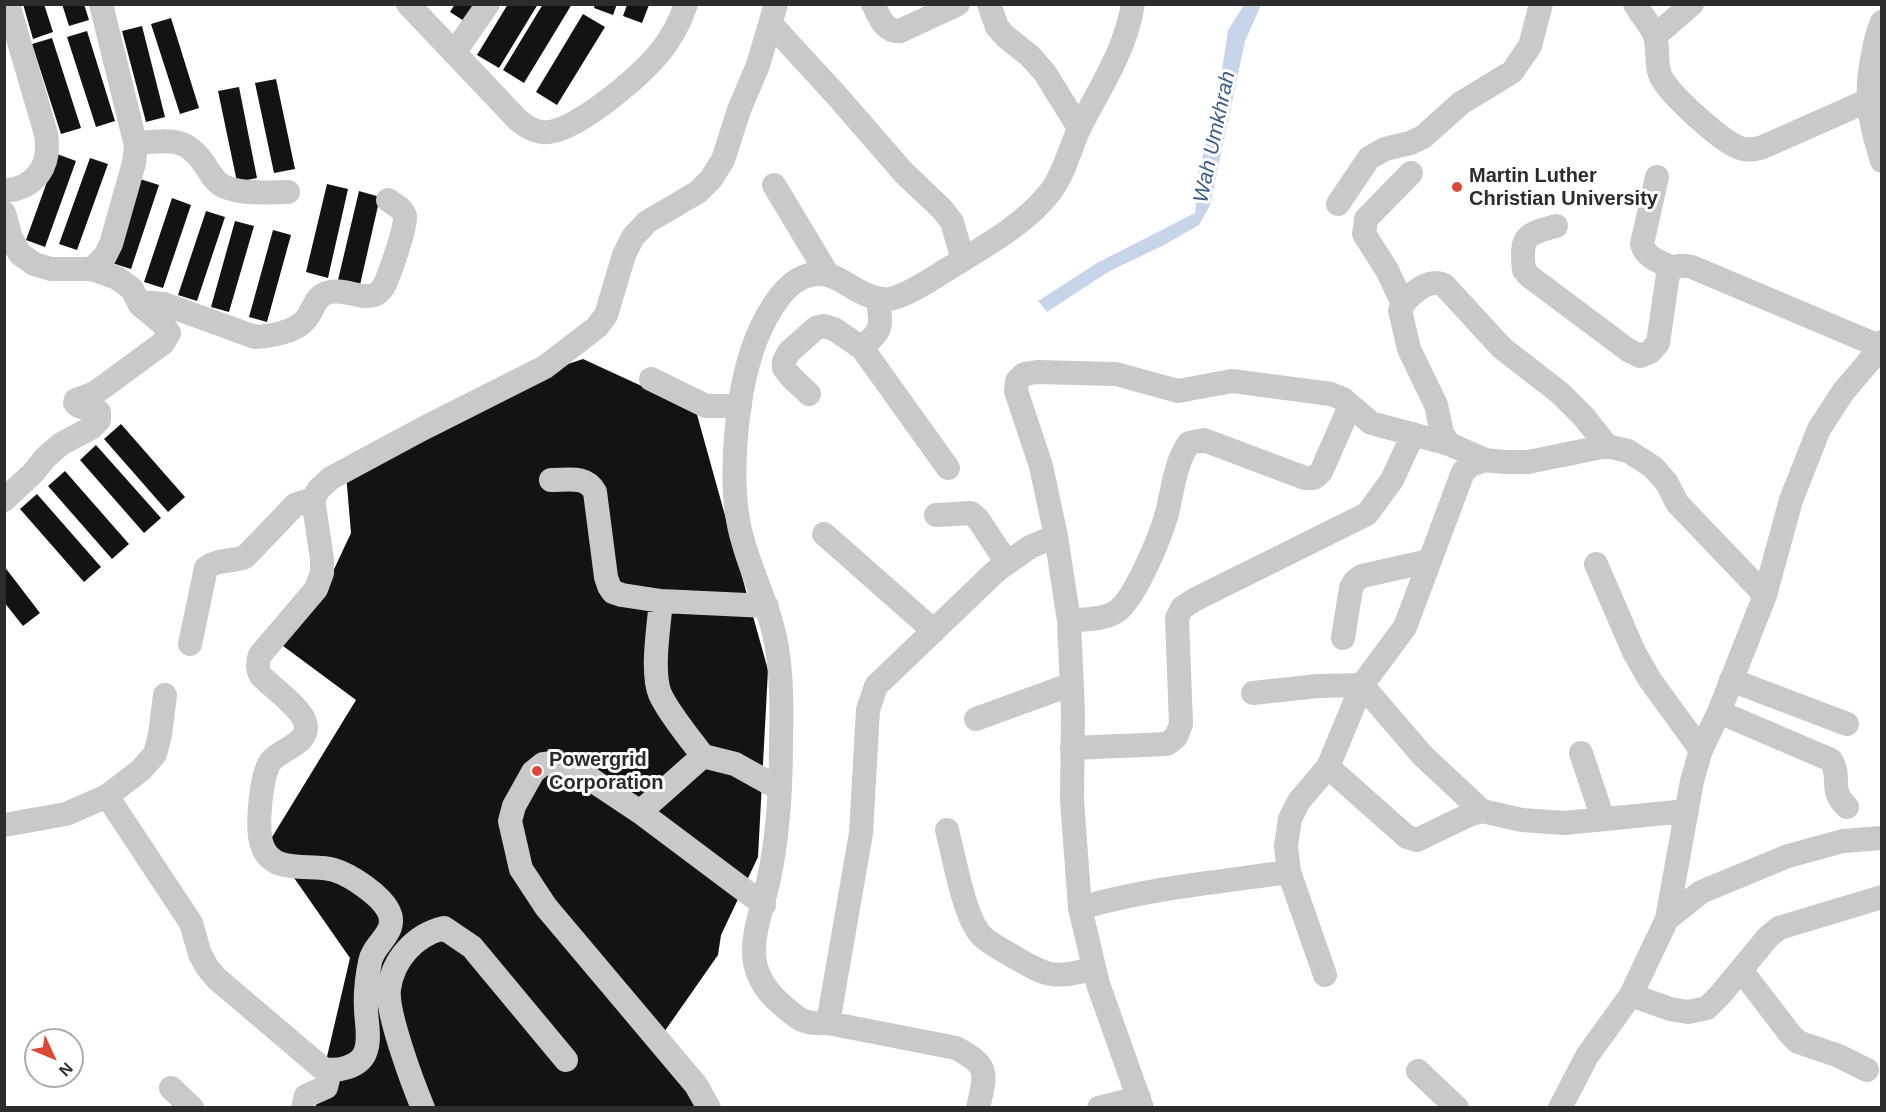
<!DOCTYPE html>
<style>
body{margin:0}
#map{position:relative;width:1886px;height:1112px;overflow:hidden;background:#fff;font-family:Helvetica,sans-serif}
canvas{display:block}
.frame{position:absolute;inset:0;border:6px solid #2c2c2c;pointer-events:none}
.north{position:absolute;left:24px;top:1028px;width:60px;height:60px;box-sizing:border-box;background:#fff;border:2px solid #ababab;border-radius:50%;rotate:134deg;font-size:16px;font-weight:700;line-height:24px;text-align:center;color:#2c2c2c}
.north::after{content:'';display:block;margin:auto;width:21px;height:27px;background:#dd4834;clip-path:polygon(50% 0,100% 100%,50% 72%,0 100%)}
</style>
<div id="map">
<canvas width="1886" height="1112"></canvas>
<div class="frame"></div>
<div class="north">N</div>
</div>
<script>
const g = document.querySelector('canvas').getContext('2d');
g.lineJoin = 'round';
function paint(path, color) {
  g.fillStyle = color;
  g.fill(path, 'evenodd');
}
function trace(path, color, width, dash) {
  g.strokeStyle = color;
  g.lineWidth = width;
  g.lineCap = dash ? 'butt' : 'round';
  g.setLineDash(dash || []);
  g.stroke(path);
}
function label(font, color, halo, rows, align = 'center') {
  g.font = font + ' Helvetica,sans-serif';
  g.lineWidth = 6;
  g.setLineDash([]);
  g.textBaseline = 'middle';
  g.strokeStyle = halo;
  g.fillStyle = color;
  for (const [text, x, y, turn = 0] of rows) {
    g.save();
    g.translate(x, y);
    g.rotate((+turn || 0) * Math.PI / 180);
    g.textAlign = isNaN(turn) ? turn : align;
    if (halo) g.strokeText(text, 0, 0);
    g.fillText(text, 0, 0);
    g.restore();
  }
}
const water = new Path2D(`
 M1244,5H1261L1245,41L1210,205L1199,225L1164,245L1108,272L1047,312L1038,301L1097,263L1195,213L1198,176L1221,77L1228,30Z`);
const building = new Path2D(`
 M23,4H44L53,32L33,39Z
 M62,4H84L89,20L69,26Z
 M455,4H484L472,26L450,12Z
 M508,4H538L499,68L477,55Z
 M543,4H572L524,83L503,70Z
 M595,4H617L613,15L594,8Z
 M627,5H649L642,23L623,16Z
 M583,14L605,27L557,105L536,92Z
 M171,18L199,108L180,114L151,24Z
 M142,26L165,117L146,122L122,31Z
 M87,31L115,121L96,127L67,37Z
 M52,38L81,128L61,134L32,44Z
 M276,79L295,169L274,173L255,83Z
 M239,87L257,178L237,182L218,91Z
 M57,154L76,161L45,247L26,240Z
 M90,158L108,164L77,250L59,244Z
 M140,179L159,185L131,269L112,263Z
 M327,184L348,189L328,278L306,272Z
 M359,191L380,197L360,285L338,280Z
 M172,198L191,205L163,288L144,282Z
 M206,211L225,217L197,301L178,295Z
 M235,221L254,226L229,312L211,307Z
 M273,230L291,235L267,322L249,317Z
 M583,359L696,411L768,670L758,857L721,935L718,955L662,1035L702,1108H315L350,958L269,842L356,700L275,640L322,595L351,533L345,462L478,394Z
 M121,424L185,497L168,512L104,439Z
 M96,445L161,518L144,533L80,460Z
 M65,471L129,544L112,559L48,486Z
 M37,494L101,567L84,582L20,509Z
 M4,566L40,613L23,626L4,602Z`);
const minor = new Path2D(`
 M408,4L518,120C525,126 533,131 542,132C572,136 637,78 656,57C669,42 680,23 686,4
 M873,4C879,16 884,32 900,31L958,4
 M989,4L997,27L1006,37L1030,56L1045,73L1079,128
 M1635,4C1641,15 1651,25 1655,36C1659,50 1655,65 1661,77C1670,95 1722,142 1740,148C1748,151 1755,149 1763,147L1869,100
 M1882,22C1874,41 1867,80 1869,101C1870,121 1876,141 1882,161
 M771,24L838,97L904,173L942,209L952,222L963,260
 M1655,36L1692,4
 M454,53L488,4
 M136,143C168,141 185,135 205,165C210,173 215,182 223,186C242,195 268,192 288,192
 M1657,177L1642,244C1645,258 1661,262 1673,268
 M774,185L828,275
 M4,191C37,188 51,165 46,134L8,4
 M1338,204L1369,158L1385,149L1410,143L1423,137L1461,103L1512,72L1530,46L1541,4
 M4,213L11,238L20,254L34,264L51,269H92L117,278L132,289L140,305L162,323L169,333L163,343L95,393L76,400L75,403C81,410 92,407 99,412V420L91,428L61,444L46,457L33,473L4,500
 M1556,226C1526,234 1520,236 1524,270L1529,276L1628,350L1640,356L1650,352L1658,343L1668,274C1675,264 1681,265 1692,267L1879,346
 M92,269L105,256L111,244L134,163L136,146L101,4
 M139,302L164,304L255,337C271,336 296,332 306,319C313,311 314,299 324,294C341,286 360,300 374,295C378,294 382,289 384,286C389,276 407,225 405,216C403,209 394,204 388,200
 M1403,304L1387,270L1364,234L1366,219L1411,173
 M862,348C884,328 881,327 878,299
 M651,379L706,406H740
 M809,394L791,377L784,368V361L789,352L816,328L824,326L834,329L862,348L948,468
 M1607,446L1584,417L1560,393L1502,348L1444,285C1428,277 1407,296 1400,310L1409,349L1436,405L1442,433L1449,444L1485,460L1504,462H1528L1607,446L1628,451L1653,467L1667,483L1677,503L1765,595
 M551,480C568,480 586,475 595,492L606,577L609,586L613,592L622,595L661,601L767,606
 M936,515L971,513L978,519L1007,563
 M824,534L934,631
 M1596,564L1634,652L1650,680L1701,750
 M661,601C659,625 651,672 660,694C669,714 689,737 703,756
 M1069,621C1083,619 1101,620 1114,613C1134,603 1161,535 1167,513C1173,489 1175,463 1189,443L1204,440L1305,478H1314L1321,472L1350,406
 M1343,638L1351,588L1355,581L1362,576L1429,561
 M190,644L206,568C217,559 232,562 245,557L295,505L313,499
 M1731,680L1847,724
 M1253,693L1318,686L1362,685L1423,756L1482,811
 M1719,712L1831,760C1842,778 1828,789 1847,807
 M976,719L1072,684
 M1072,748L1167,744L1176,737L1181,724L1177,618L1182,608L1194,600L1367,514L1392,480L1413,434
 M1581,753L1603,819
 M1328,767L1407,837L1417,840L1469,815L1482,811L1522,820L1564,823L1687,811
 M107,796L191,923L200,954L207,967L216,978L322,1068C336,1073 359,1067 365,1053C371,1039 366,1022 366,1008C365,993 367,977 370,962C373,943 400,932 388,910C380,895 351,875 334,870C311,863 272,876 262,845C256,828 261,780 269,764C277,749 312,745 305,722C301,708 272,687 261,676C257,669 257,663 260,655L316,589L322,573V559L313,499L319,489L331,478L422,429L545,367L597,327L606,315L624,255L633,237L647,222L698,192L711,179L723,160L739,110L758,65L776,4
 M640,812L703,756L735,764L780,789
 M4,825L66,814L107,796L141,770L155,754L160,735L165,695
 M947,830C954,856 964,917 981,935C991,945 1004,951 1016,958C1052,979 1054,977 1094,969
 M1080,908C1148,888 1218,882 1289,872
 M1667,919L1701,892L1788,856L1843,841L1882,838
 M1741,970L1790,1034L1798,1042L1839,1056L1867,1070
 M1325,975L1289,872L1286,846L1290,819L1299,801L1328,767L1362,685L1405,627L1463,472L1471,465L1485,460
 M1631,995L1670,1009L1688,1012L1707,1008L1720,995L1768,937L1779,928L1882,897
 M828,1023L861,833L868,710L876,686L996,571L1030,547L1056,536
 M1418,1071L1457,1108
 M171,1088L192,1108
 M303,1108L306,1096L326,1087L330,1071
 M423,1108C413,1084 386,1012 389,989C393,959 415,935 444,928L472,947L566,1060
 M709,1108L696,1085L546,907L521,869L510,821L514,806L533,772L543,764L557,763L586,776L640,812L764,905
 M978,1108C986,1073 990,1066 956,1048L828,1023C805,1025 799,1020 782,1005C735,965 759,927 769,878C779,832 781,786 781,740C782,709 782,678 777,648C771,610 753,578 743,541C726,486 736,381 761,328C773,303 794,267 828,275C837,277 848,285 857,290C868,296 881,302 894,298C913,292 930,280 946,270C982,248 1026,224 1051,191C1067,169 1071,142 1084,119C1104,82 1126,47 1133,4
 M1099,1108L1139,1098
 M1142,1108L1098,984L1080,908L1072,800L1073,711L1069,621L1056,536L1041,466L1016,391L1017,381L1024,374L1037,372L1116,374L1178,391L1232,381L1331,394L1343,399L1371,423L1449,444
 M1560,1108L1587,1056L1631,995L1667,919L1692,781L1701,750L1719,712L1765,595L1791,500L1819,429L1843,392L1871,359L1882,342`);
const markers = [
 [1457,187,6,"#dd4834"],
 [537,771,6,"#dd4834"]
];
const poiNames = [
 ["Martin Luther",1469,176],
 ["Christian University",1469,199],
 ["Powergrid",549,760],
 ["Corporation",549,783]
];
const waterNames = [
 ["Wah Umkhrah",1215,137,-78]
];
paint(water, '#c6d5e9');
paint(building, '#131313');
trace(minor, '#c9c9c9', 24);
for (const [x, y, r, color] of markers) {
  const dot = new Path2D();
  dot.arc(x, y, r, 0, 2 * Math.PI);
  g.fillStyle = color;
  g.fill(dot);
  trace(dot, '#fff', 2);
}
label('bold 20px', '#2c2c2c', '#fff', poiNames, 'left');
label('italic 21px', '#3e5e8a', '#fff', waterNames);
</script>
